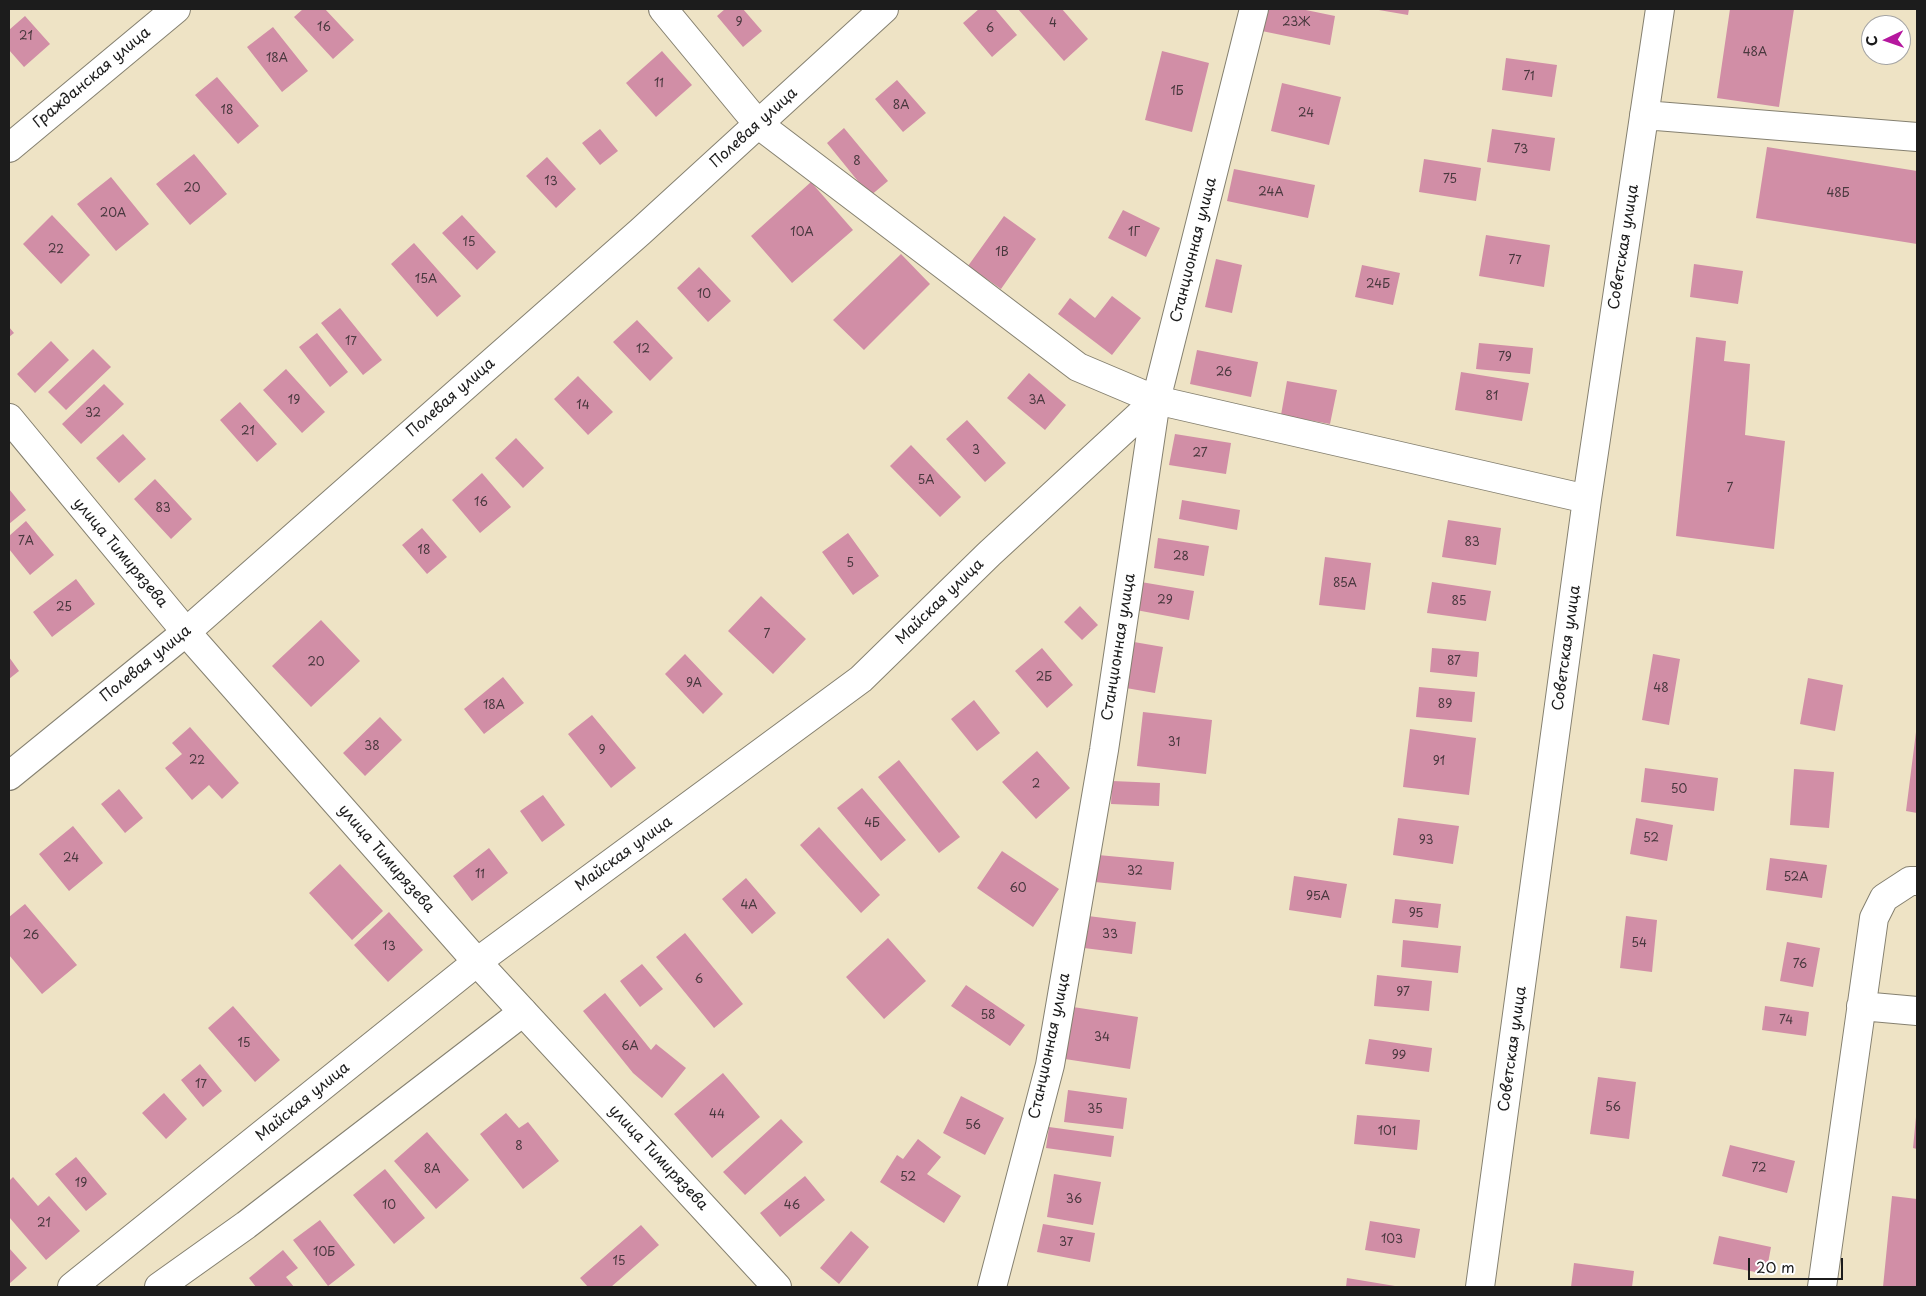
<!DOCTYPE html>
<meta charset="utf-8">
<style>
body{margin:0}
#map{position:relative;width:1926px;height:1296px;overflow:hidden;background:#eee3c5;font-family:"Playpen Sans",sans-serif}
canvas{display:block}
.frame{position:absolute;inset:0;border:10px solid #1c1c1c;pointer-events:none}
.north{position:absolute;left:1861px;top:15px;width:50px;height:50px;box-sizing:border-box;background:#fff;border:1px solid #a4a4a4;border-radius:50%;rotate:267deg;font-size:14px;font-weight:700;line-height:20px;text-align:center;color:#1c1c1c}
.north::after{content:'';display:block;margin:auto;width:18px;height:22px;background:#b5179e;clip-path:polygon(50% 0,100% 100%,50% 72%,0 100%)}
.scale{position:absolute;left:1748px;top:1258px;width:95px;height:22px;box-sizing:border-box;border:2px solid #1c1c1c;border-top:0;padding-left:6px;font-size:15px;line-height:18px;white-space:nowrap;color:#1c1c1c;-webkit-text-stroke:4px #fff;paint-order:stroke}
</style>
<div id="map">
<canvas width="1926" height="1296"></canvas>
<div class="frame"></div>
<div class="north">С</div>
<div class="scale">20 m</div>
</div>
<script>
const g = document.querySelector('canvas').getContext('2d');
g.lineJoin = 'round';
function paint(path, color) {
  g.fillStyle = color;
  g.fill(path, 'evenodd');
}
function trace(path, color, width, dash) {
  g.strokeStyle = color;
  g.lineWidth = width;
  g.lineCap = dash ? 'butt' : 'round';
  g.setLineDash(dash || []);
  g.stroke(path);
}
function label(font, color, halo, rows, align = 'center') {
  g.font = font + ' "Playpen Sans",sans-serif';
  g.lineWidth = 4.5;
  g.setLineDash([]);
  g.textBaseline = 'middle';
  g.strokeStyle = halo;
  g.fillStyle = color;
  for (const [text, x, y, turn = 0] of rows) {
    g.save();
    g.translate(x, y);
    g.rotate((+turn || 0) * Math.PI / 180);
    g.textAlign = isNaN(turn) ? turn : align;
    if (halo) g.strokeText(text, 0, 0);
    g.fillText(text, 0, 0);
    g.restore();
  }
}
const building = new Path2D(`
 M303,9H325L354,40L333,59L294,17Z
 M725,9H743L762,31L743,47L717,16Z
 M979,9H995L1017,35L992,57L963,23Z
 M1018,9H1062L1088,39L1064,61Z
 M1262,9H1301L1335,16L1330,45L1257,30Z
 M1373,9H1409L1408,15Z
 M1730,9H1794L1779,107L1717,98Z
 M25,16L50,44L24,67L9,50V30Z
 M273,27L308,71L282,92L247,47Z
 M662,51L692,85L656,117L626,83Z
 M1162,51L1209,63L1192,132L1145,120Z
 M1506,58L1557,65L1552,97L1502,90Z
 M217,77L259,126L238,144L195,95Z
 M897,80L926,113L903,132L875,99Z
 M1282,83L1341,97L1329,145L1271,131Z
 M844,128L888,181L870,196L827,143Z
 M600,129L618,151L600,165L582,143Z
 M1492,129L1555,138L1550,171L1487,162Z
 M1767,147L1917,171V244L1756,218Z
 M194,154L227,194L190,225L156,184Z
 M547,157L576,189L556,208L526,176Z
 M1424,159L1481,168L1476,201L1419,192Z
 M1234,169L1315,185L1308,218L1227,201Z
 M111,177L149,224L116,251L77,204Z
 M811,182L853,230L792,283L751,236Z
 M1123,210L1160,228L1146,257L1108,238Z
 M52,215L90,255L61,284L23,244Z
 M462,215L496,252L477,270L442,233Z
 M1004,216L1036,239L1001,289L968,266Z
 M1486,235L1550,245L1544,287L1479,276Z
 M414,243L461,296L437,317L391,264Z
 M901,254L930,284L864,350L833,320Z
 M1216,259L1242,265L1232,313L1205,307Z
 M1694,264L1743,271L1738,304L1690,297Z
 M1362,265L1400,273L1393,305L1355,297Z
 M699,267L731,301L708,322L677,288Z
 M1112,296L1141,318L1112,355L1058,314L1070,298L1095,318Z
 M340,308L382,360L363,375L321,323Z
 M637,320L673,358L650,381L613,342Z
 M9,327L14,333L9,337Z
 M317,333L348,372L330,387L299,347Z
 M1696,337L1726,341L1724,361L1750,364L1745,435L1785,441L1774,549L1676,536Z
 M51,341L69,360L35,393L17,374Z
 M1479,343L1533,348L1530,374L1476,369Z
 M93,349L111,367L66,410L48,392Z
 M1197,350L1258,362L1251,397L1190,384Z
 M286,369L325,412L302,433L263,390Z
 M1461,372L1529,383L1522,421L1455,410Z
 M1029,373L1066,405L1045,430L1007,398Z
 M578,376L613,412L588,435L554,399Z
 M1287,381L1337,390L1330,424L1281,415Z
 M104,384L124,404L81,444L62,424Z
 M240,402L277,444L257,462L220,420Z
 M967,420L1006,463L985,482L946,439Z
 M123,434L146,459L119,483L96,458Z
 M1175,434L1231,443L1226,474L1169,465Z
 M516,438L544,468L523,488L495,458Z
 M911,445L961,497L940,517L890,466Z
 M482,473L511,507L480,533L452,500Z
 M155,479L192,519L171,539L134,499Z
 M9,489L26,510L9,524Z
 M1182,500L1240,510L1237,530L1179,519Z
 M1448,520L1501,528L1496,565L1442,557Z
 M26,521L54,555L30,575L9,549V536Z
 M422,528L447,557L427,574L402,545Z
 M848,533L879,576L853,595L822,552Z
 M1158,538L1209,546L1204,576L1154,568Z
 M1325,557L1371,563L1365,610L1319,605Z
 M76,579L95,604L52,637L33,612Z
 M1141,582L1194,591L1189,620L1136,610Z
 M1432,582L1491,591L1486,621L1427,613Z
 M761,596L806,639L773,674L728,631Z
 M1080,606L1098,625L1082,640L1064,622Z
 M321,620L360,661L311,707L272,666Z
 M1134,642L1163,647L1155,693L1126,688Z
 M1042,648L1073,685L1047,708L1015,671Z
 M1432,648L1479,652L1477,677L1430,672Z
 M685,654L723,694L703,714L665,674Z
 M1653,654L1680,659L1669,725L1642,720Z
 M9,657L19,671L9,679Z
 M503,677L524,703L484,734L464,709Z
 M1808,678L1843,685L1835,731L1800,724Z
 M1419,687L1475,692L1472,722L1416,717Z
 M974,700L1000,733L977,751L951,719Z
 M1143,712L1212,720L1206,774L1137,766Z
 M592,715L636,768L611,788L568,734Z
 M380,717L402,740L365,776L343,753Z
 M190,727L239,783L222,799L209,785L192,800L165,768L182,754L172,743Z
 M1410,729L1476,738L1469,795L1403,787Z
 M1916,732H1917V813L1906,811Z
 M1037,751L1070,788L1036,819L1002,782Z
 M899,760L960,837L939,853L878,777Z
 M1645,768L1718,778L1714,811L1641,802Z
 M1794,769L1834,772L1829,828L1790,825Z
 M1112,781L1160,783L1159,806L1111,804Z
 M862,788L906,840L881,861L837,808Z
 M119,789L143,818L125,833L101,804Z
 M543,795L565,825L542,842L520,811Z
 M1398,818L1459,826L1453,864L1393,855Z
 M1636,818L1673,825L1667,861L1630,854Z
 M73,826L103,863L69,891L39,854Z
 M819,827L880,895L861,913L800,845Z
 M489,848L508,873L472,901L453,876Z
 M1002,851L1059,889L1033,927L977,888Z
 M1098,855L1174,862L1171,890L1095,882Z
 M1770,858L1827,865L1822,898L1766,890Z
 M340,864L383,911L352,940L309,893Z
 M1294,876L1347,884L1341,918L1289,910Z
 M746,878L776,913L752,934L722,899Z
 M1395,899L1441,904L1438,928L1392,923Z
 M25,904L77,965L42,994L9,955V917Z
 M389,912L423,950L388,982L354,945Z
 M1088,916L1136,922L1132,954L1084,948Z
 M1626,916L1657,920L1652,972L1620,968Z
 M685,933L743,1004L714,1028L656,957Z
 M888,938L926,981L884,1019L846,977Z
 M1403,940L1461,946L1458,973L1401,967Z
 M1787,942L1820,948L1813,987L1780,981Z
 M642,964L663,989L640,1007L620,981Z
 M1377,975L1432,981L1429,1011L1374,1006Z
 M966,985L1025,1025L1010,1046L951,1006Z
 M605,993L651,1050L656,1044L686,1068L662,1098L633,1073L583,1011Z
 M233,1006L280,1060L255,1082L208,1028Z
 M1765,1006L1809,1012L1806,1036L1762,1030Z
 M1073,1007L1138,1017L1130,1069L1065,1059Z
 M1369,1039L1432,1048L1429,1072L1365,1064Z
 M200,1064L222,1091L203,1107L181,1080Z
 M723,1073L760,1117L712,1158L674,1114Z
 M1598,1077L1636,1082L1629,1139L1590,1134Z
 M1068,1090L1127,1098L1123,1129L1064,1122Z
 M164,1093L187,1119L166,1139L142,1113Z
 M961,1096L1004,1118L985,1155L943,1133Z
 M506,1113L519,1128L528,1122L559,1161L523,1189L480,1134Z
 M1357,1115L1420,1120L1417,1150L1354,1144Z
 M1916,1117H1917V1149L1913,1148Z
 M781,1119L803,1142L745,1195L723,1172Z
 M1049,1127L1114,1136L1111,1157L1046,1148Z
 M427,1132L469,1180L436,1209L394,1161Z
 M918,1139L941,1157L927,1174L961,1196L944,1223L880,1182L897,1155L903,1159Z
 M1730,1145L1795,1161L1787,1193L1722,1176Z
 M76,1157L107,1194L86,1211L55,1174Z
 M385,1169L425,1218L394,1244L353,1195Z
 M1054,1174L1101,1182L1093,1225L1047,1217Z
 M805,1176L825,1200L780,1237L760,1213Z
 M13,1177L38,1206L49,1196L80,1231L46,1260L9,1217V1181Z
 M1892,1196L1917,1199V1287H1883Z
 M320,1220L355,1265L328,1286L293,1240Z
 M1370,1221L1420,1229L1415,1258L1365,1250Z
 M1043,1224L1095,1233L1090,1262L1037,1252Z
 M641,1225L659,1245L611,1287H588L580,1278Z
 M851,1231L869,1247L839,1284L820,1268Z
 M1719,1236L1771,1247L1766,1274L1713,1264Z
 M9,1248L27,1268L9,1284Z
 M283,1250L298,1268L286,1277L294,1287H256L249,1278Z
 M1574,1263L1634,1271L1632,1287H1571Z
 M1347,1278L1395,1286V1287H1346Z`);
const minor = new Path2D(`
 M663,9L758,124L1078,367L1156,400L1587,499
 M1644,115L1917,137
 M9,148L176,9
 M9,776L186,632L640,232L884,9
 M1861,1006L1917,1011
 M72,1287L477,962L861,679L989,554L1156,400
 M159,1287L246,1225L523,1012
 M992,1287L1050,1065L1104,750L1156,400L1254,9
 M1480,1287L1587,499L1660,9
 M1822,1287L1874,918L1884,898L1910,881H1917`);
const major = new Path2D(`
 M9,418L186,632L477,962L777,1287`);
const numberNames = [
 ["9",739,23],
 ["23Ж",1296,23],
 ["4",1053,24],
 ["16",324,28],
 ["6",990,29],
 ["21",26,37],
 ["48А",1755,53],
 ["18А",277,59],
 ["71",1529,77],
 ["11",659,84],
 ["1Б",1177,92],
 ["8А",901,106],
 ["18",227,111],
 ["24",1306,114],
 ["73",1521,150],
 ["8",857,162],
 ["75",1450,180],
 ["13",551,182],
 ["20",192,189],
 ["24А",1271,193],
 ["48Б",1838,194],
 ["20А",113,214],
 ["10А",802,233],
 ["1Г",1134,233],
 ["15",469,243],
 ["22",56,250],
 ["1В",1002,253],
 ["77",1515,261],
 ["15А",426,280],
 ["24Б",1378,285],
 ["10",704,295],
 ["17",351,342],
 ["12",643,350],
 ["79",1505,358],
 ["26",1224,373],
 ["81",1492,397],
 ["19",294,401],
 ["3А",1037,401],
 ["14",583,406],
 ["32",93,414],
 ["21",248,432],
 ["3",976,451],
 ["27",1200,454],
 ["5А",926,481],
 ["7",1730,489],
 ["16",481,503],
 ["83",163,509],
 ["7А",26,542],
 ["83",1472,543],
 ["18",424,551],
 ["28",1181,557],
 ["5",850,564],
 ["85А",1345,584],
 ["29",1165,601],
 ["85",1459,602],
 ["25",64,608],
 ["7",767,635],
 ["87",1454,662],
 ["20",316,663],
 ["2Б",1044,678],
 ["9А",694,684],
 ["48",1661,689],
 ["89",1445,705],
 ["18А",494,706],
 ["31",1174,743],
 ["38",372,747],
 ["9",602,751],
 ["22",197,761],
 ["91",1439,762],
 ["2",1036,785],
 ["50",1679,790],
 ["4Б",872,824],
 ["52",1651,839],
 ["93",1426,841],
 ["24",71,859],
 ["32",1135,872],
 ["11",480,875],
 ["52А",1796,878],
 ["60",1018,889],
 ["95А",1318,897],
 ["4А",749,906],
 ["95",1416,914],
 ["33",1110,935],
 ["26",31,936],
 ["54",1639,944],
 ["13",389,947],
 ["76",1800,965],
 ["6",699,980],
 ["97",1403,993],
 ["58",988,1016],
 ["74",1786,1021],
 ["34",1102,1038],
 ["15",244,1044],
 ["6А",630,1047],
 ["99",1399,1056],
 ["17",201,1085],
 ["56",1613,1108],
 ["35",1095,1110],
 ["44",717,1115],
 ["56",973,1126],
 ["101",1387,1132],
 ["8",519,1147],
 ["72",1759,1169],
 ["8А",432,1170],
 ["52",908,1178],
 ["19",81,1184],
 ["36",1074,1200],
 ["10",389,1206],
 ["46",792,1206],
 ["21",44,1224],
 ["103",1392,1240],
 ["37",1066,1243],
 ["10Б",324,1253],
 ["15",619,1262]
];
const streetNames = [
 ["Гражданская улица",92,78,-40],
 ["Полевая улица",754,128,-42],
 ["Советская улица",1624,247,-81],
 ["Станционная улица",1194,250,-76],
 ["Полевая улица",451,398,-41],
 ["улица Тимирязева",120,553,50],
 ["Майская улица",940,602,-44],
 ["Станционная улица",1119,647,-81],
 ["Советская улица",1567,648,-82],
 ["Полевая улица",146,664,-39],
 ["Майская улица",624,854,-36],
 ["улица Тимирязева",386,859,49],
 ["Станционная улица",1050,1046,-78],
 ["Советская улица",1513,1049,-82],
 ["Майская улица",303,1102,-39],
 ["улица Тимирязева",658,1158,47]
];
paint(building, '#d18ea6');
trace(minor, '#858070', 30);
trace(major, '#858070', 30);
trace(minor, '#fff', 28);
trace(major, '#fff', 28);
label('12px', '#49383e', null, numberNames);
label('15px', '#1c1c1c', '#fff', streetNames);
</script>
